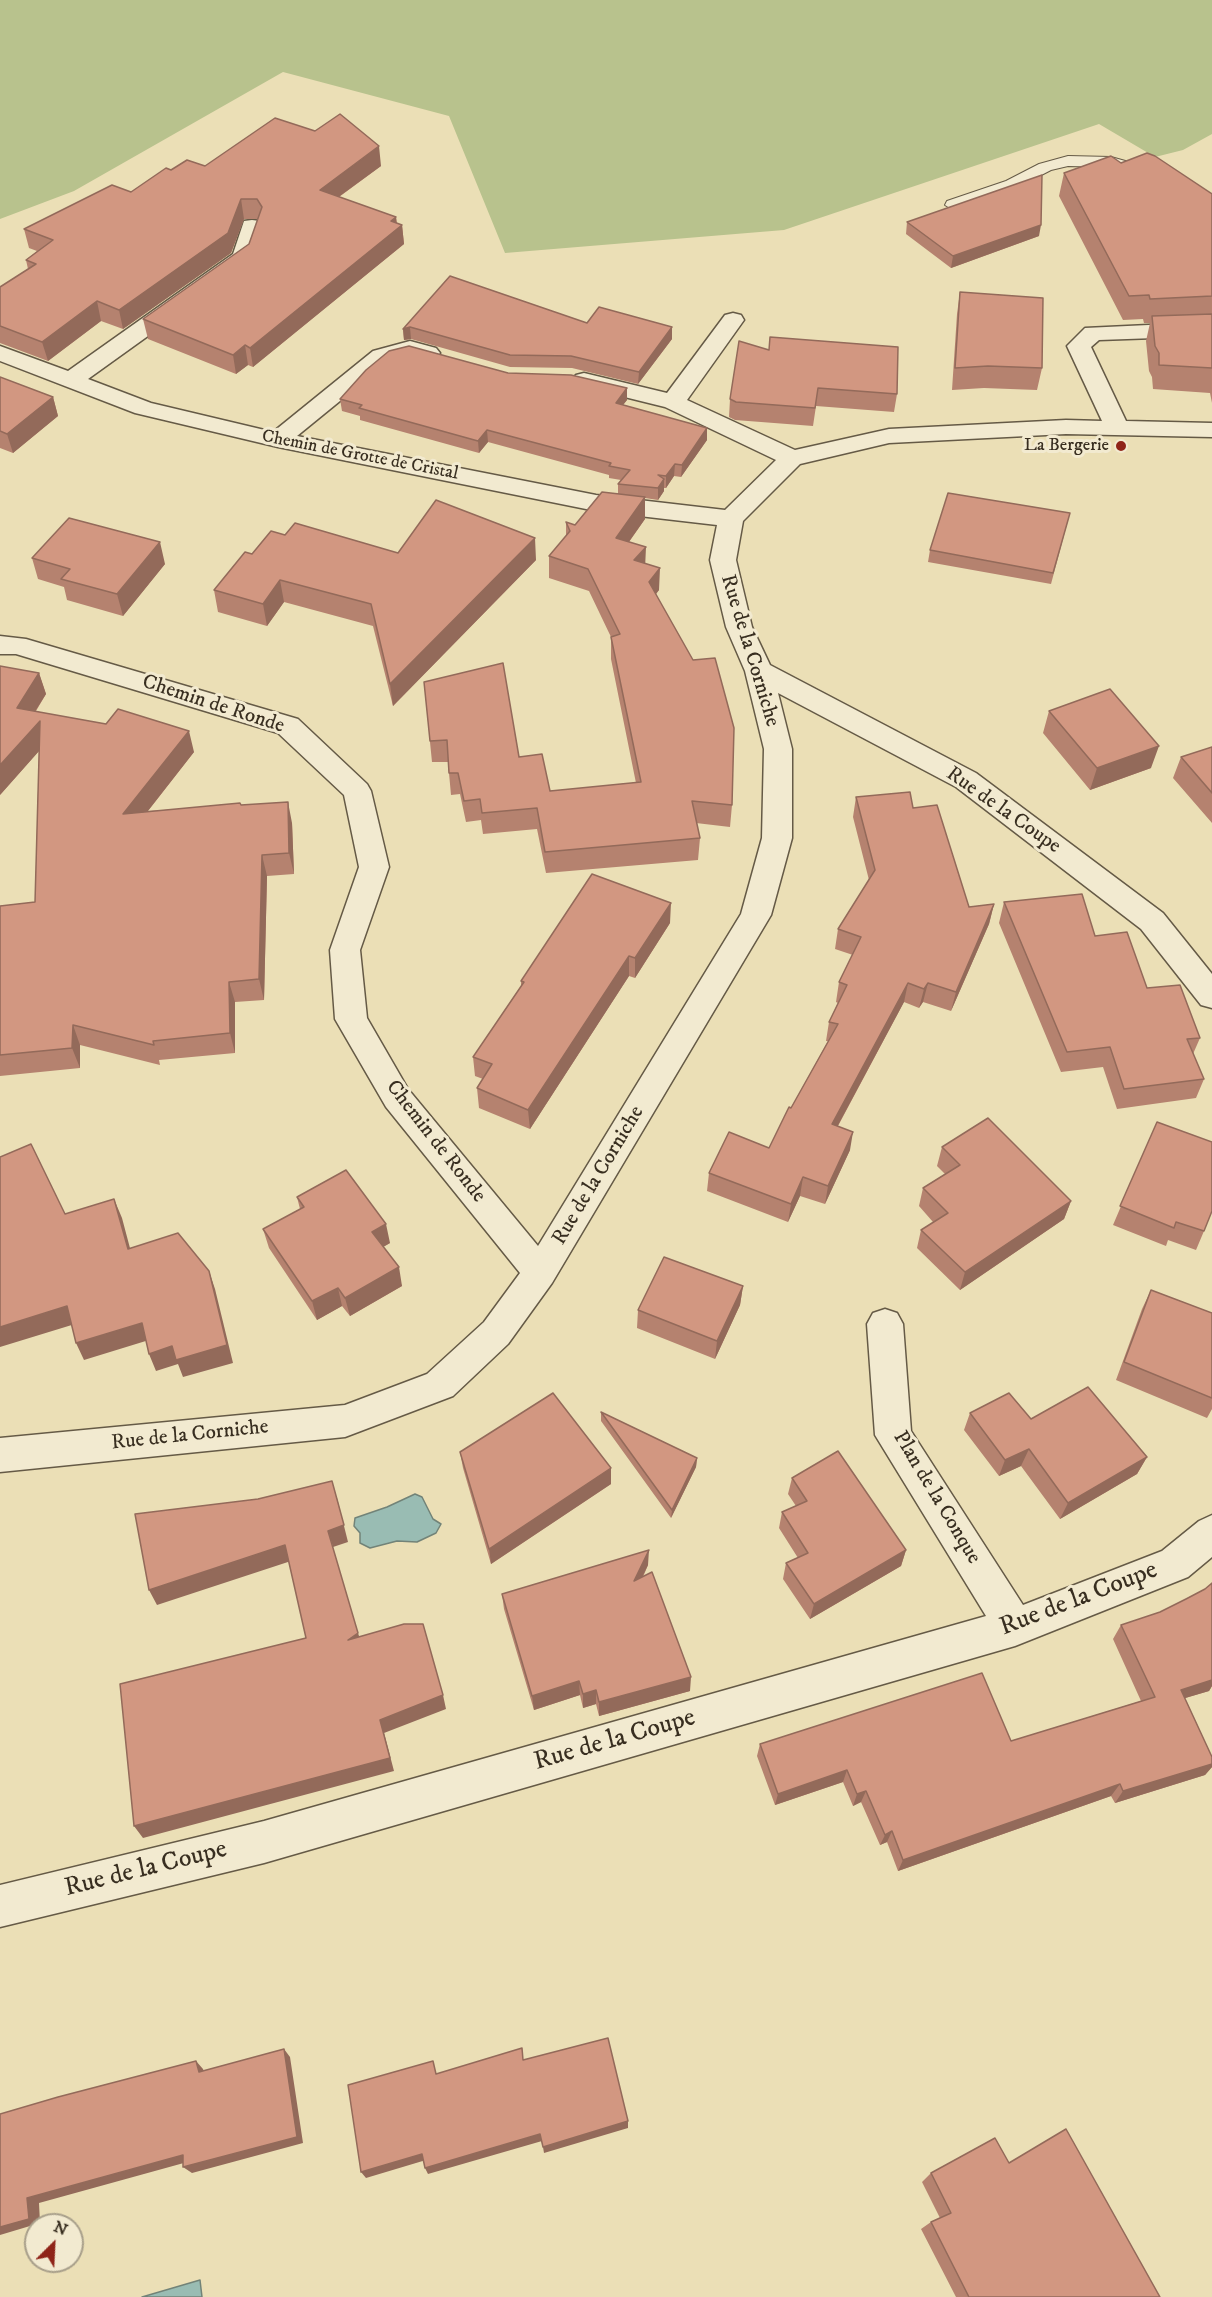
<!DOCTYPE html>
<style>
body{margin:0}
#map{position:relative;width:1212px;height:2297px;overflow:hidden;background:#ebdfb6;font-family:"IM FELL DW Pica",serif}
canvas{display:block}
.north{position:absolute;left:24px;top:2213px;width:60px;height:60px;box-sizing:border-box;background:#f2ead0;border:2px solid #a89f8a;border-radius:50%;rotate:24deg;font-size:16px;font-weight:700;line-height:24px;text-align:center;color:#382e20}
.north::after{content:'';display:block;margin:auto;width:21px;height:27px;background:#8f2418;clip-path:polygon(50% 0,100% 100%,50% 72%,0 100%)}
</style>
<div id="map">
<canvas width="1212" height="2297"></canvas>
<div class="north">N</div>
</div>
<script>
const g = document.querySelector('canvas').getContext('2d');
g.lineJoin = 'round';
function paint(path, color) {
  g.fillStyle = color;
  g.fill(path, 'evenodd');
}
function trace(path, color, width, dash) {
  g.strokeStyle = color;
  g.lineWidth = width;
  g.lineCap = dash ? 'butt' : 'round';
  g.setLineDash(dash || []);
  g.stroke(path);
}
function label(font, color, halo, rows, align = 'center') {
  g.font = font + ' "IM FELL DW Pica",serif';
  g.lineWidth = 6;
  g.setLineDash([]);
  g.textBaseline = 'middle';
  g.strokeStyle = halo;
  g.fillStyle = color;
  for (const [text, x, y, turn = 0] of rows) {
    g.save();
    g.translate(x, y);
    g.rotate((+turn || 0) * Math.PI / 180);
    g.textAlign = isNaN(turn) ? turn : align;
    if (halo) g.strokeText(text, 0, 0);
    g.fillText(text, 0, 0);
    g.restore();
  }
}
const green = new Path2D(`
 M0,0H1212V134L1183,150L1155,157L1099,124L784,230L505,253L449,116L283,72L74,191L0,219Z`);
const water = new Path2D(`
 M415,1494L422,1497L433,1519L441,1524L436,1533L417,1542L397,1541L370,1548L360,1543V1533L354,1526L355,1518L387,1507Z
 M200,2280L202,2297H142Z`);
const lane = new Path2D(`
 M1068,156L1111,157L1136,164L1138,167L1130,172L1111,167L1068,166L1051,170L1018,187L959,209L953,210L945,205L947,201L1006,181L1039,164Z`);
const street = new Path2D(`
 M252,220L260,221L263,226L251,262L88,379L151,403L273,432L373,351L410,341L436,348L440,353L436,358L428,360L410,355L389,361L297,436L596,495L725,510L776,460L665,407L576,385L572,380L576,375L584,373L667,393L725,315L733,313L741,315L744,320L687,400L795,450L889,429L1066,420L1102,421L1067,346L1085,328L1212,322V336L1099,340L1091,347L1126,421L1212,423V437L1066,434L889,443L800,464L743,521L736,560L752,627L770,665L976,773L1163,913L1212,974V1008L1201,1005L1141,929L956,787L778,693L792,749V838L771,915L552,1283L508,1344L453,1396L345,1437L0,1472V1438L345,1405L427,1374L484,1322L520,1273L386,1107L335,1019L330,950L359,867L344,795L278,733L16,654H0V636L26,639L298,719L367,784L371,791L389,867L360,950L367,1018L408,1089L538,1246L741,914L762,838L764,749L745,671L726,627L710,560L717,525L596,511L278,447L135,413L0,361V346L68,371L233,254L244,221Z
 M885,1309L897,1313L903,1324L911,1431L1023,1605L1162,1551L1199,1521L1212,1515V1557L1188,1577L1015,1646L264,1863L0,1927V1885L264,1821L986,1616L875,1435L867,1324L873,1313Z`);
const wall = new Path2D(`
 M1121,163L1212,194V403L1210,393L1153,389L1152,377L1149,371L1146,341L1150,323H1144L1143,319L1123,320L1059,196L1064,173Z
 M205,166H381L339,197L396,217L397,223L402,225L404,244L253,367L248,365L236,374L148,339L143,319L249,244L258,219H244L231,253L123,329L101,321L48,361L0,343V287L28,269L26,260L37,251L29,248L24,229L131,192L171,170Z
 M907,222L1039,236L951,268L906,234Z
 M450,276L587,323L672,327V339L638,384L572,368L510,367L411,339L404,340L403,329Z
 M960,292L1042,368L1037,390L984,388L952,390L957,314Z
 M739,341L897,394L894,412L816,406L813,426L735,420L729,417L730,399Z
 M508,373L627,400L623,405L707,428V440L681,477L674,476L666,488H664V491L658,500L645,498V519L629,542L645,564L659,590L656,594L732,805L730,827L696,823L700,838L698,860L546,873L537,829L483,834L481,820L466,822L460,794L451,795L448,762H432L424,682L519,757L550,791L636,783L611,659V637L589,591L549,578V556L566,536V522L575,525L618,494V484L621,480L609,478V475L488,442L479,453L360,420V416L342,411L340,399Z
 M0,377L53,397L58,416L13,453L0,448Z
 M1070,513L1051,584L928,562L930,550Z
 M285,535L398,553L536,560L393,706L373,626L284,602L267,626L218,612L214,590L252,554Z
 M32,558L165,564L123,616L67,600L64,587L38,579Z
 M39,673L46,694L36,711L194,752L148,811L241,805L292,823L294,874L267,876L264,1000L235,1002V1053L159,1060L160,1065L80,1045V1068L0,1076V906L35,902L39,751L0,795Z
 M1049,711L1151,768L1090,790L1043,733Z
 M1212,747V823L1173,778L1181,757Z
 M856,797L913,808L969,907L994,904L989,924L951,1011L923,1002L919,1008L904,1002L838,1126L850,1150L825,1204L800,1196L788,1222L707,1191L709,1173L769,1148L828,1041H826L829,1022L838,1003L836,1002L839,982L853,955L835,949L838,929L869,880L853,817Z
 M1004,902L1095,936L1147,988L1200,1038L1193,1054L1204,1079L1196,1098L1117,1109L1103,1067L1061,1072L999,923Z
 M670,923L635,978L629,976L530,1129L479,1108L477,1088L483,1079L475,1076L473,1057L521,986V981Z
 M1157,1122L1204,1231L1196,1250L1168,1240L1166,1246L1113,1225Z
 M942,1147L1071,1201L1064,1219L960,1290L917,1248L921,1230L933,1222L919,1206L923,1188L945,1174L937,1166Z
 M297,1197L390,1243L383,1247L402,1286L350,1316L342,1306L317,1320L269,1248L263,1229L300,1209Z
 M743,1286L740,1305L715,1359L637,1328L638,1310Z
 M1151,1290L1212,1313V1409L1207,1418L1116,1380L1142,1309Z
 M601,1412L697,1458L696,1467L671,1518L601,1421Z
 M970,1413L1031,1419L1147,1457L1137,1474L1060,1519L1021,1466L999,1476L964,1430Z
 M460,1452L611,1468V1484L491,1564L463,1468Z
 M792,1478L906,1550L901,1566L810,1619L783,1579L786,1563L798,1558L779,1528L782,1512L796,1506L788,1494Z
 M648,1565L643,1577L690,1691L599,1716L596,1704L583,1708L580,1695L534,1710L504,1609L502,1594Z
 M1212,1583V1686L1209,1691L1185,1698L1212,1757V1767L1205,1775L1115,1803L1111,1796L898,1871L887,1842L880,1845L861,1802L853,1806L843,1782L775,1805L757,1756L760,1744L1011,1741L1141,1701L1113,1639L1121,1625L1160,1612L1186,1599L1205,1589Z
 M1009,2163L1160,2297H956L921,2229L931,2222L940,2218L922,2182L931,2173Z`);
const shadedWall = new Path2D(`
 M379,146L381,166L322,209L320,190Z
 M241,199L244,219L231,253L123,329L119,310Z
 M396,217L397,229L402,225L404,244L253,367L250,348Z
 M1041,225L1039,236L951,268L953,256Z
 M97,301L101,321L48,361L42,342Z
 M410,327L411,339L404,340L403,329Z
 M672,327V339L638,384L639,372Z
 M245,345L248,365L236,374L233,355Z
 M627,388V400L615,415L616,403Z
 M53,397L58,416L13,453L7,434Z
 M707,428V440L681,477L682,465Z
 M487,430L488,442L479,453L478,441Z
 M675,464L674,476L666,488V476Z
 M664,479V491L658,500V488Z
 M645,497V519L616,560V538Z
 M535,538L536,560L393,706L390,684Z
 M160,542L165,564L123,616L117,594Z
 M646,547L645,569L634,560Z
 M660,568L659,590L648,604L649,582Z
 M280,580L284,602L267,626L263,604Z
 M39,673L46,694L24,729L17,708Z
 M40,721L47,742L0,795V765Z
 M189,731L194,752L129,835L123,814Z
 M1159,746L1151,768L1090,790L1097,768Z
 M288,802L292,823L294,874L289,853Z
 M262,855L267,876L264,1000L259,979Z
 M671,903L670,923L635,978V958Z
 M994,904L989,924L951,1011L956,992Z
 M629,956V976L530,1129L528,1110Z
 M229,982L235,1002V1053L230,1033Z
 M908,983L904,1002L829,1142L832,1124Z
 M928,983L923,1002L919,1008L924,989Z
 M73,1025L80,1045V1068L72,1048Z
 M853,1132L850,1150L825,1204L828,1186Z
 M803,1177L800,1196L788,1222L791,1204Z
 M114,1199L122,1218L135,1267L128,1249Z
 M1071,1201L1064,1219L960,1290L965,1272Z
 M386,1224L390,1243L376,1251L372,1232Z
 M399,1267L402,1286L350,1316L345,1298Z
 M209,1271L215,1289L233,1363L183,1377L178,1364L156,1371L149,1354Z
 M743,1286L740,1305L715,1359L717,1341Z
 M338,1288L342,1306L317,1320L312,1301Z
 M67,1306L75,1324L0,1347V1327Z
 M142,1323L149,1340L84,1360L76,1343Z
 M1029,1449L1021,1466L999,1476L1005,1460Z
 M1147,1457L1137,1474L1060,1519L1068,1503Z
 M697,1458L696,1467L671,1518L672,1510Z
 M611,1468V1484L491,1564L489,1549Z
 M337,1498L348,1542L333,1547L328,1531Z
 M285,1545L291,1561L157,1605L149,1590Z
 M649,1550L648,1565L633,1596L634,1581Z
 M906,1550L901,1566L810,1619L814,1604Z
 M358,1633L363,1648L348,1640Z
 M691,1677L690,1691L599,1716V1702Z
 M1212,1680V1686L1209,1691L1172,1702L1181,1690Z
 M579,1681L580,1695L534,1710L532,1696Z
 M596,1690V1704L583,1708V1694Z
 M443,1695L446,1709L384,1733L394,1771L143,1838L134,1826L380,1720Z
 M1212,1764V1767L1205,1775L1115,1803L1123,1791Z
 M847,1770L843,1782L775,1805L778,1794Z
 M1120,1784L1111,1796L898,1871L903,1860Z
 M866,1791L861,1802L853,1806L857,1794Z
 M892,1831L887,1842L880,1845L885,1835Z
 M284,2049L290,2057L303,2143L192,2173L183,2167Z
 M196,2061L203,2069L207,2080L199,2072Z
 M628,2121V2128L544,2153L543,2147Z
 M540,2134L542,2141L428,2174L425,2168Z
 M422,2154L426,2160L366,2178L361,2172Z
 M183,2155L191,2161L39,2203L40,2223L0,2235V2227L27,2198Z`);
const building = new Path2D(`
 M340,114L379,146L320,190L396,217L391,221L402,225L250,348L245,345L233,355L143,319L249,244L262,207L257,199H241L228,233L119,310L97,301L42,342L0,326V287L36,264L26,260L53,240L24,229L112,185L131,192L166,168L171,170L187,160L205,166L275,118L315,131Z
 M1147,153L1155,156L1212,194V296L1150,299L1149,295L1129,296L1064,173L1111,156L1121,163Z
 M1042,175L1041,225L953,256L907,222Z
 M450,276L587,323L599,307L672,327L639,372L571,356L510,355L410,327L403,329Z
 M960,292L1043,298L1042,368L988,366L955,368Z
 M1212,314V368L1159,365V353L1155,346L1152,316Z
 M770,337L898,347L897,394L818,388L815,408L736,402L730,399L739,341L769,350Z
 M409,346L508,373L571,375L627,388L616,403L707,428L682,465L675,464L666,476L658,475L664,479L658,488L618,484L630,470L609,466L611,463L487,430L478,441L359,408L362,405L340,399L366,370L389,351Z
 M0,377L53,397L7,434L0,431Z
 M602,492L645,497L616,538L646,547L634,560L660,568L649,582L693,660L715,658L734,728L732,805L692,801L700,838L545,852L537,808L482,813L480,799L464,801L458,773H449L447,740L430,741L424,682L503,663L519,757L542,754L550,791L641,782L611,637L620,634L588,569L549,556L570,531L566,522L575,525Z
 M948,493L1070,513L1053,573L930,550Z
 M436,500L535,538L390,684L371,604L280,580L263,604L214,590L245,552L252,554L271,531L285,535L295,523L398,553Z
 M69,518L160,542L117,594L61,579L70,569L32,558Z
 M0,666L39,673L17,708L106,724L118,709L189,731L123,814L240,803L241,805L288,802L289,853L262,855L259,979L229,982L230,1033L153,1041L154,1045L73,1025L72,1048L0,1055V906L35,902L40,721L0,765Z
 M1110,689L1159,746L1097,768L1049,711Z
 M1212,747V793L1181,757Z
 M910,792L913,808L937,805L969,907L994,904L956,992L928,983L924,989L908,983L832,1124L853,1132L828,1186L803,1177L791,1204L709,1173L729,1132L769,1148L789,1107L791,1108L838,1024L829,1022L847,985L839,982L861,937L838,929L875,870L856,797Z
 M592,874L671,903L635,958L629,956L528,1110L477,1088L492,1064L473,1057L524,982L521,981Z
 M1082,894L1095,936L1127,932L1147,988L1180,985L1200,1038L1187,1039L1204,1079L1124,1089L1110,1047L1067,1052L1004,902Z
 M988,1118L1071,1201L965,1272L921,1230L948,1213L923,1188L960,1165L942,1147Z
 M1157,1122L1212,1142V1211L1204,1231L1176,1222L1174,1228L1120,1206Z
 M31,1144L65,1214L114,1199L128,1249L178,1233L209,1271L227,1345L176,1360L172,1346L149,1354L142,1323L76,1343L67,1306L0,1327V1157Z
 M346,1170L386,1224L372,1232L399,1267L345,1298L338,1288L312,1301L263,1229L304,1207L297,1197Z
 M664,1257L743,1286L717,1341L638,1310Z
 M1151,1290L1212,1313V1398L1124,1362Z
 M1088,1387L1147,1457L1068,1503L1029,1449L1005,1460L970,1413L1009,1393L1031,1419Z
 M553,1393L611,1468L489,1549L460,1452Z
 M601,1412L697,1458L672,1510Z
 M838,1451L906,1550L814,1604L786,1563L808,1553L782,1512L807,1501L792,1478Z
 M332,1481L344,1525L328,1531L358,1633L348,1640L404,1624H423L443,1695L380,1720L390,1758L134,1826L120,1684L306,1638L285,1545L149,1590L135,1514L258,1499Z
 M649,1550L634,1581L652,1572L691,1677L599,1702L596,1690L583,1694L579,1681L532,1696L502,1594Z
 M1212,1583V1680L1181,1690L1212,1757V1764L1123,1791L1120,1784L903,1860L892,1831L885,1835L866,1791L857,1794L847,1770L778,1794L760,1744L982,1673L1011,1741L1155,1697L1121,1625L1160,1612L1186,1599L1205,1589Z
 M608,2038L628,2121L543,2147L540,2134L425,2168L422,2154L361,2172L348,2085L433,2061L436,2074L522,2048L523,2060Z
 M284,2049L297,2137L183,2167V2155L27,2198L29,2219L0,2227V2114L58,2097L196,2061L199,2072Z
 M1066,2129L1160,2297H969L931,2222L951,2213L931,2173L995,2138L1009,2163Z`);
const markers = [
 [1121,446,6,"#8f2418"]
];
const farPoinames = [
 ["La Bergerie",1109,446]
];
const farStreetnames = [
 ["Chemin de Grotte de Cristal",360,456,11]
];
const streetNames = [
 ["Rue de la Corniche",749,651,73],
 ["Chemin de Ronde",213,705,18],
 ["Rue de la Coupe",1003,811,35],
 ["Chemin de Ronde",435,1142,52],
 ["Rue de la Corniche",599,1176,-59],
 ["Rue de la Corniche",190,1436,-6],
 ["Plan de la Conque",936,1498,59]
];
const nearStreetnames = [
 ["Rue de la Coupe",1079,1600,-21],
 ["Rue de la Coupe",615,1741,-16],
 ["Rue de la Coupe",146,1870,-14]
];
paint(green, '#b8c28d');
paint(water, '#99bcb3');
trace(water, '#728378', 1.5);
trace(lane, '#655a46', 2);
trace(street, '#655a46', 3);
paint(lane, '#f2ead0');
paint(street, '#f2ead0');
paint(wall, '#b5826f');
paint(shadedWall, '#936a5a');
paint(building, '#d29781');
trace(building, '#936a5a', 1.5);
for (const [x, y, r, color] of markers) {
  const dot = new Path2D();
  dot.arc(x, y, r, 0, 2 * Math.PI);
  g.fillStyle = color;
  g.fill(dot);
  trace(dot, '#f2ead0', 2);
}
label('18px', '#382e20', '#f2ead0', farPoinames, 'right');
label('18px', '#382e20', '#f2ead0', farStreetnames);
label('21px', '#382e20', '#f2ead0', streetNames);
label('26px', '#382e20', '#f2ead0', nearStreetnames);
</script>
